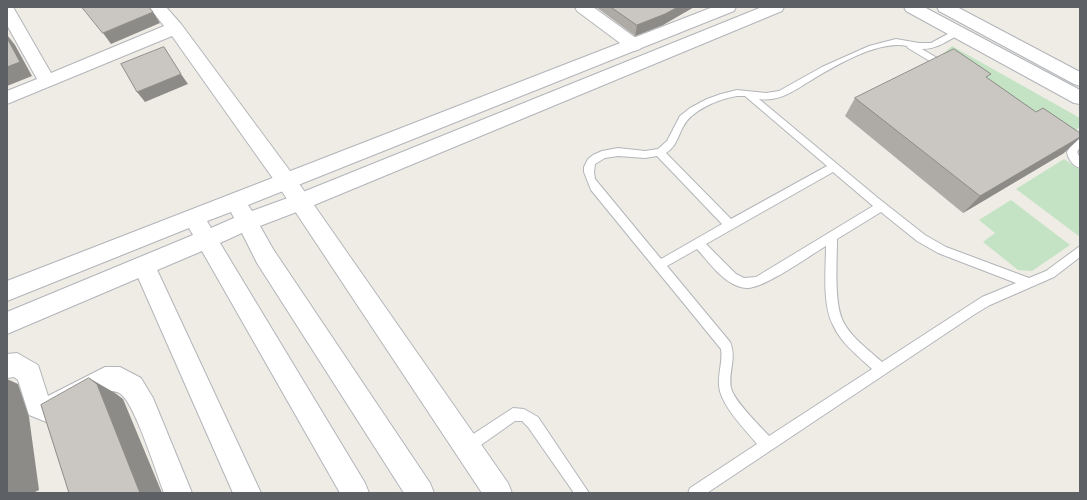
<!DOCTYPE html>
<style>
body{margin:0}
#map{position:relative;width:1087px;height:500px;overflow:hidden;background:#eeece5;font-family:Montserrat,sans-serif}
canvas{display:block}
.frame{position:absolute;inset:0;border:8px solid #5d6064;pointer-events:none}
</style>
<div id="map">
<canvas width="1087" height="500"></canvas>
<div class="frame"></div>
</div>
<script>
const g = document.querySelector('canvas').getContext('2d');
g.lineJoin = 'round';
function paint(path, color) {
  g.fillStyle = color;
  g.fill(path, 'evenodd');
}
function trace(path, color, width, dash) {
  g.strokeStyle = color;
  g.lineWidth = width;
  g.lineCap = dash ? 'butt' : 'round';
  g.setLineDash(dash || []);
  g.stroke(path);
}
const green = new Path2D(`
 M952,46L1080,118V126L1070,137L940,57Z
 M1064,159L1080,170V237L1016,189Z
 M1011,200L1070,245L1032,271L1018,270L983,242L995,233L979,220Z`);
const lane = new Path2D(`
 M957,29L960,30L961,32L960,34C947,41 937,49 922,49L949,65L950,67L949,69H943L908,48L907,46C878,40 835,66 810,81C793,91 780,102 759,99L878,198L925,235L946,247L1029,278L1046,271L1080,246V257L1054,277L990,305L975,314L707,493H688L690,488L757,444C745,429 720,405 719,385C718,373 723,361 721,349L591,190L584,172V167L588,159L593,155L602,151L618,148L645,151L658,149L667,141L680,116L690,108L707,99L721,94L737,90L766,93L779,91L822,67L869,46L896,39L919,43H931ZM737,96H745L827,166L731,219L666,153C676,147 678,136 683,127C691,110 719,99 737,96ZM618,156L645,158L657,156L722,224L661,259L595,179L594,172L595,164L605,158ZM833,172L873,206L756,277L744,278L736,274L706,244ZM881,212L917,241L938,253L1016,283L982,297L882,362C869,350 849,336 842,319C834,300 837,261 837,239ZM826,246C826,269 822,304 833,325C841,343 858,356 872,369L769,436C759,425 734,401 731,388C728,372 737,358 730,342L667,266L697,249C708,261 718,276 733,284C737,286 743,288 747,288C765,288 809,256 826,246Z
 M1080,137V147L1077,152L1080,158V168C1073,166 1068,159 1067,152L1073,142Z
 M513,408L524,409L538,417L589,493H574L528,427L522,421H515L471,452L466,454L461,452L459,447L461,442Z`);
const street = new Path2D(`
 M7,7H13L51,73L164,26L149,7H166L181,24L293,175L508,483L512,493H482L279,187L172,36L7,104V91L37,79L7,25Z
 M575,7H593L640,41L643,45L640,49L634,51L628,49L577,11Z
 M144,256L152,259L261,493H233L133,266L136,259Z
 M17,353L38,365L48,396L105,367H120L141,378L153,398L192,493H164C156,472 136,408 122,395C118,391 113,391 108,391L49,423L29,415L18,380L14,377L7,378V354Z`);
const secondary = new Path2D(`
 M713,7H736L734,11L248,205L252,211L293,196L762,7H784L782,11L307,208L260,226L273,249L430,483L434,493H404L257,263L242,233L220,243L365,483L369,493H340L202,251L7,334V312L193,235L189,228L7,301V281ZM231,212L234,218L211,228L207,221Z
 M904,7H924L1080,90V104L1074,103L906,11Z
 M937,7H957L1080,72V86L1074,84L939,11Z`);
const wall = new Path2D(`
 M596,7H694L663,25L635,36Z
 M988,79L1064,153L963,213L845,116L855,98Z`);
const shadedWall = new Path2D(`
 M678,7H694L663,25L635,36L637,25Z
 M153,12L160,23L111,44L103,33Z
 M7,35L15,45L32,76L7,86Z
 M181,74L188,84L145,102L137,92Z
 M1080,137V138L1064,153L963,213L980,196Z
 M89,378L115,393L123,399L162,493H140Z
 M7,379L18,384L29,417L39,490L33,493H7Z`);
const building = new Path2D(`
 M82,7H149L153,12L103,33Z
 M611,7H678L665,14L637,25Z
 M7,38L20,62L7,67Z
 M164,47L181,74L137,92L121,64Z
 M954,49L991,74L986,77L1036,112L1043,108L1080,133V137L980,196L855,98Z
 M89,378L97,384L140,493H69L41,405Z`);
paint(green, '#c4e3c4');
trace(lane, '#b2b5b9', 2);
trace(street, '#b2b5b9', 2);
trace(secondary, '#b1b4b9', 2);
paint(lane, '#fff');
paint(street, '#fff');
paint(secondary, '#fff');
paint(wall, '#aeaba7');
paint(shadedWall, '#8d8b88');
paint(building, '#cac7c2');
trace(building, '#8d8b88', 1);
</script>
